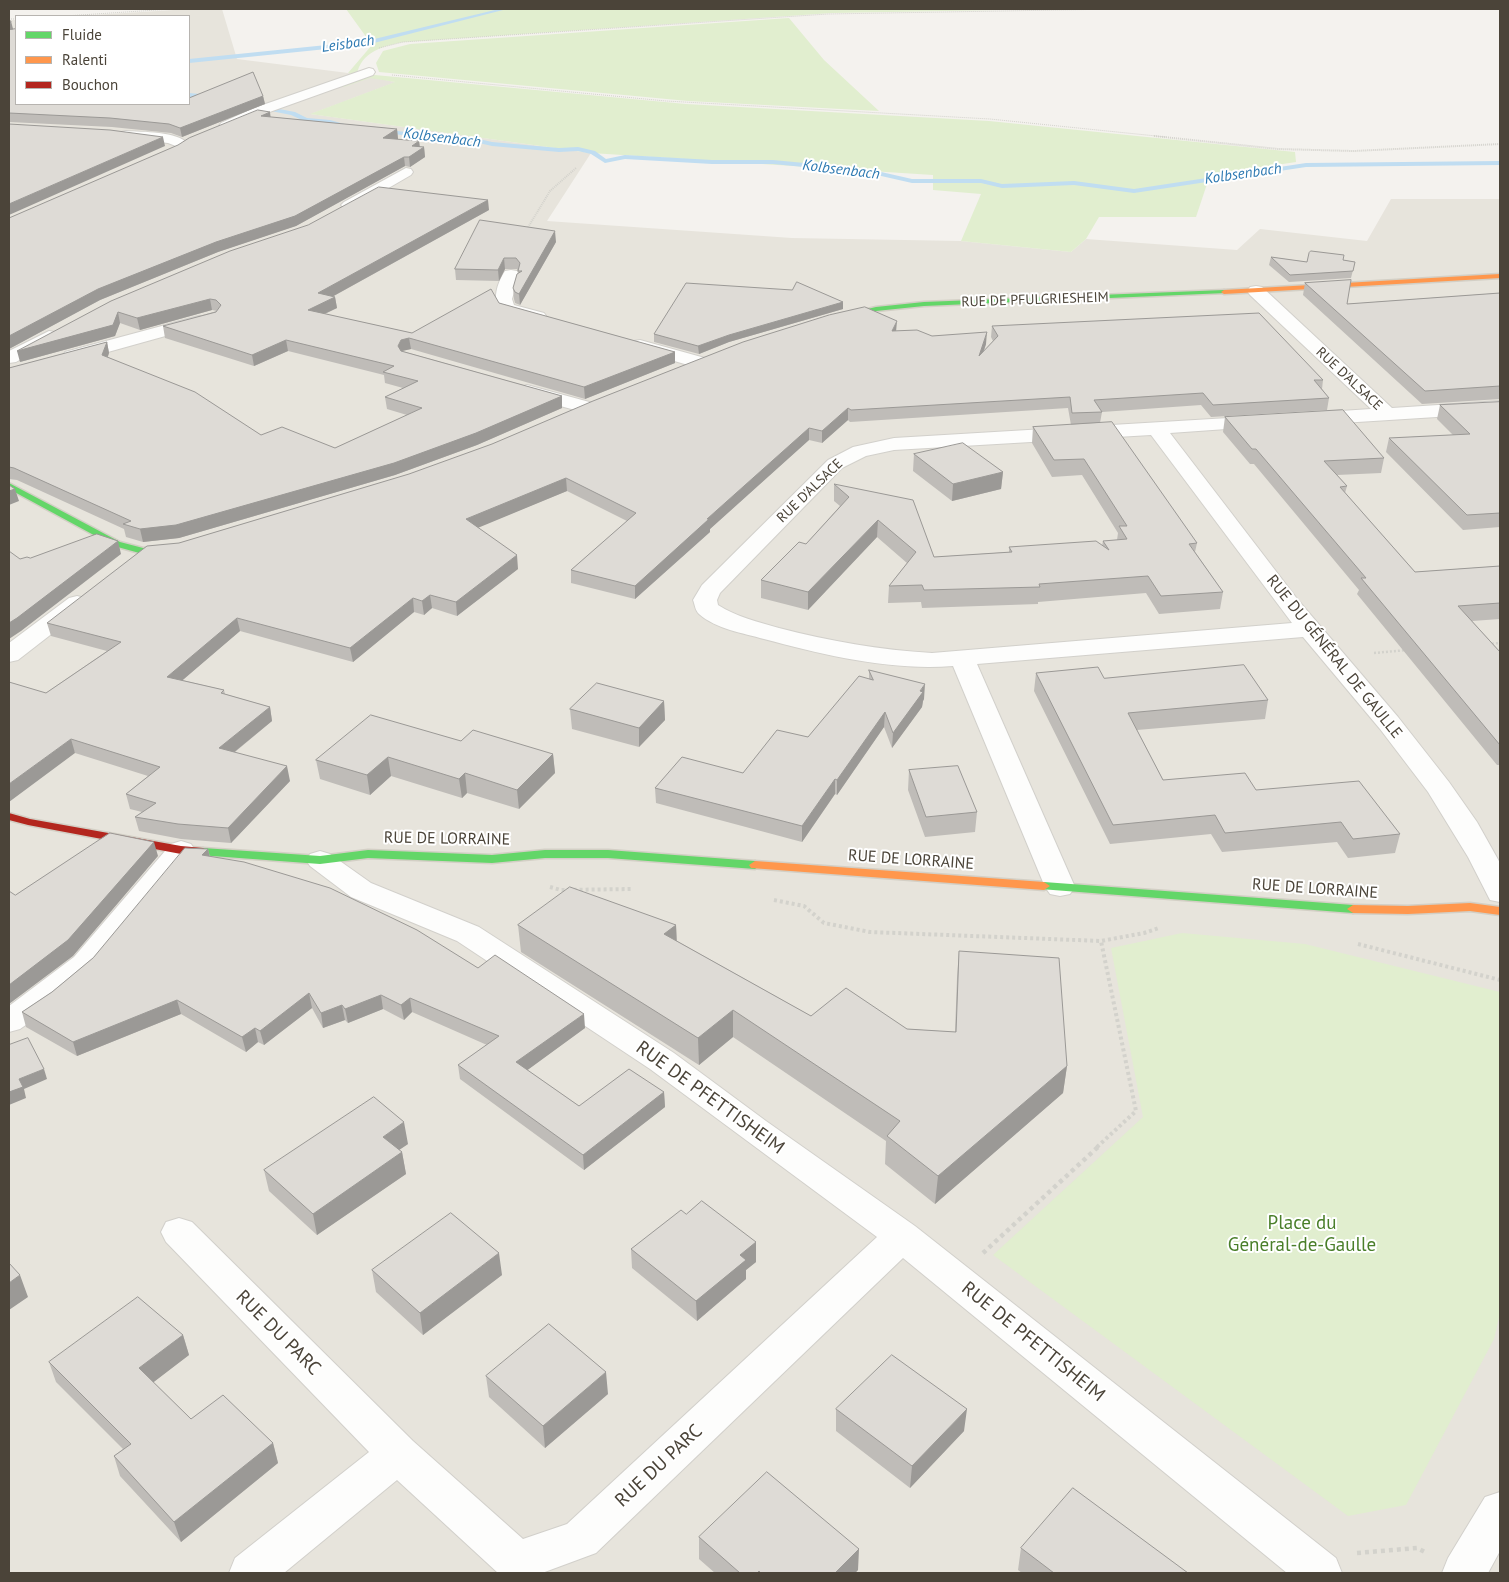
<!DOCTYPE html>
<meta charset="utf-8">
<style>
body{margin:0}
#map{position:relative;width:1509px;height:1582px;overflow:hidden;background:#f4f2ee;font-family:"PT Sans",sans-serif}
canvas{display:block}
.frame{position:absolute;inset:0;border:10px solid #4b4439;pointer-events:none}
.legend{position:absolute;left:15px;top:15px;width:175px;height:90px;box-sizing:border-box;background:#fff;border:1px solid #b7b4b0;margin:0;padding:6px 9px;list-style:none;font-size:15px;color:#4b4439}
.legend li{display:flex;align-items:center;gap:10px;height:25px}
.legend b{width:25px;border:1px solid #b7b4b0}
</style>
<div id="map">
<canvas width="1509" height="1582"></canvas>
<div class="frame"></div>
<ul class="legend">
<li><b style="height:6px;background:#63d668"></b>Fluide</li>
<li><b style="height:6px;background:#ff974d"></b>Ralenti</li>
<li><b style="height:6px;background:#b3261e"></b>Bouchon</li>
</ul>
</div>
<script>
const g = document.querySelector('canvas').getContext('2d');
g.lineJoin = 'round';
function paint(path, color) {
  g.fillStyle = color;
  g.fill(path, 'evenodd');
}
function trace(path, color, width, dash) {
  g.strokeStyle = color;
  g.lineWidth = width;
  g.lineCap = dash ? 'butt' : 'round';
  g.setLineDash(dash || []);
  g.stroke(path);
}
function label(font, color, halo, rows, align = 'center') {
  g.font = font + ' "PT Sans",sans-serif';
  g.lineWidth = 4;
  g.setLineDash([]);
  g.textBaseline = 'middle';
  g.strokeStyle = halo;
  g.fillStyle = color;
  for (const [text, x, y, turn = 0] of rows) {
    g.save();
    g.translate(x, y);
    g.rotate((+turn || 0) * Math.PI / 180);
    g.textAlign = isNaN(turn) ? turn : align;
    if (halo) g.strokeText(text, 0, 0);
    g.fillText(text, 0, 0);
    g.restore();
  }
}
const residential = new Path2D(`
 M190,9H222L237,59L348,73L396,82L311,114L591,153L547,221L792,238L961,241L1071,252L1086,239L1237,250L1260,229L1367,241L1391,199H1500V1573H9V20H16V104H189V16H76Z`);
const green = new Path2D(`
 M346,9H1057L832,13L405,42C385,45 360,52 357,75L348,73L372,45Z
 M789,18L824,60L879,111L688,101L379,72L376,63L383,51L410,44Z
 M364,74L686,104L989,121L1295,152L1296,162L1210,175L1196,217H1099L1086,239L1071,252L961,241L981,194L933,190V175L591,153L310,114L395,82L370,78L344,87L334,85Z
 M1182,933L1305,944L1500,992V1313L1494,1339L1406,1505L1348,1516L993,1255L1143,1117L1111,948Z`);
const stream = new Path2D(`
 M499,9H507L366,45L189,63V59L366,41Z
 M189,93L211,95L214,97L211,99L189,97Z
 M258,105L295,112L307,118L330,120L355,127L352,129L330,124L306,122L291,115L256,108Z
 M382,129L445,137L466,136L492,142L559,148L578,147L595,151L606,159L625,155L712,160H773L815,164L831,169H868L912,179H981L1002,184L1074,181L1134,189L1306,163L1500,161V165L1306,167L1134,193L1074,185L1002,188L981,183H912L868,173H831L814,168L773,164H712L625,159L605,163L591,154L578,151L559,152L492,146L466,140L445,141L380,132V130Z`);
const pathFar4 = new Path2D(`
 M65,16L172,9
 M9,19H16
 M379,48L403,42L828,14L1118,9
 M392,75L666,101L990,119L1166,137`);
const pathFar3 = new Path2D(`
 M1154,136L1278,149L1354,151L1500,144
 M527,229L550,191L576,168`);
const pathFar2 = new Path2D(`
 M1488,644L1500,643
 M1374,653L1407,650`);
const pathFar1 = new Path2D(`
 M550,887L561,890L633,889
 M774,900L804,906L824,923L870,932L1101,941L1144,933L1159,928
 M1358,944L1500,980
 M1097,1147L1136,1111L1101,941`);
const path = new Path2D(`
 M983,1253L1099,1146
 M1357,1553L1417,1548L1427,1553`);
const street = new Path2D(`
 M369,68L373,69L375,72L373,75L264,114L231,129L226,130L219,126L221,123L254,108Z
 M126,131C142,132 178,131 188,144L181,148L168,143L121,138L119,135L121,132Z
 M406,168L411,169L413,172L411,175L354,208H344L341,205L344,202Z
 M511,270L517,271L519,275L512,299L514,305L544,313L547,317L544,321C531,324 513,315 500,312C492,300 497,283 505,271Z
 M1256,286L1262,287L1392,408L1500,401V413L1310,425L1303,423L1300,419L1303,415L1310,413L1371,409L1250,295L1247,291L1250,287Z
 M199,316L205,317L208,321L205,325L72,362L65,360L63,356L65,352Z
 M49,331L55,332L58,336L55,340L16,362L9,363V351Z
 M640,340L705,358L707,362L705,366L698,368L634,349L631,345L634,341Z
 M527,385L593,403L596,407L593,411L586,413L520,395L517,391L520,387Z
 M1262,416L1269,418L1272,422L1269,426L1170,433L1298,600L1398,717L1449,782L1477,822L1500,863V902L1490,900L1468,857L1428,792L1380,729L1303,637L977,664L1075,887L1070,894L1060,896L1050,894L1045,887L953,666C890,671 824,655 764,639C743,633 716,629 699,614C695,610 695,605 693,600L702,585L828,460L853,447L894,438ZM1151,435L1292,623L932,653C880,650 829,641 779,628C758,622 737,617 718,605L717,600L720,593L842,468L866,456L894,450Z
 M77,596L85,598L89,603L85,608L18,660L9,662V643L69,598Z
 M181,841L191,844L195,850L96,971L55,1005L20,1029L9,1032V1006L74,957L171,844Z
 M320,851L330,854L371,883L479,927L674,1053L766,1121L915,1226L1336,1558L1342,1573H1287L903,1258L596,1553L542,1573H498L397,1480L284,1573H229L235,1558L369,1452L166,1242L161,1232L166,1222L179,1218L192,1222L413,1441L523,1539L567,1524L877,1237L650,1069L457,941L351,897L310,866L306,860L310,854Z
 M1500,1492V1551L1488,1573H1442L1448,1558L1485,1497Z`);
const fast = new Path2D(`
 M1224,290L1227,292L1226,293L924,306L876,311L834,320L830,318L876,307L924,302Z
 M9,483L120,542L143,548L178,545L183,548L178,551L143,554L114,546L9,489Z
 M203,848L320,856L368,850L492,855L545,850H608L755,861L761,865L755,869L608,858H545L492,863L368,858L320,864L199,855L197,852Z
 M1044,882L1353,905L1359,909L1353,913L1040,889L1038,886L1040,883Z`);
const slow = new Path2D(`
 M1500,274V278L1224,294L1221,292L1224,290Z
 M755,861L1044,882L1050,886L1044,890L751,868L749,865Z
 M1470,903L1500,907V915L1470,911L1408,914L1353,913L1347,909L1353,905L1408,906Z`);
const jam = new Path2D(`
 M9,813L30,819L181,846L203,848L209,852L203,856L181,854L28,825L9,820Z`);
const wall = new Path2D(`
 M9,21L13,29L16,104H189L263,96L265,104L182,137L171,133L112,127L9,122Z
 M271,117L397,129L398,139H397L419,141L420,147H424L425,157L410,167L405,166L296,226L218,252L100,300L9,349V218Z
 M489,210L332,297H335L337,308L325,314L412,333L499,303L675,352V363L585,399L411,349L402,351L562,396V408L477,445L395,475L179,538L143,542L126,537L124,529L17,480L9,479V368L107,342L109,353L108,357L261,435L335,448L407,415L387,409L385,397L403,388L385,383L384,375L288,351L254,366L165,338L163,326L217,311L212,310L140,330L120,323L115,336L20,362L111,301Z
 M556,242L520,305L515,303L514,299L513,288L518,273L517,269H505L499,281L456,280L455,269Z
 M1271,257L1307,262L1343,260L1355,262L1351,278L1289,282L1269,265Z
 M1305,283L1347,304L1500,293V399L1422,404L1303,295Z
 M843,302V309L729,342L699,354L654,342V334Z
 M992,326L1323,380L1322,389L1329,398L1327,410L1211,417L1201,405L1102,412L1100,423L1197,543L1195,552L1223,592L1220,609L1159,614L1146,593L1038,602V604L922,608L921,602L888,603L889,586L907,563L877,537L808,610L761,598V580L806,544L840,506L834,501V484L934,557L1009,552V547L1102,546L1103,541L1117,540L1118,533L1082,475L1052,477L1032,443L1033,427L1071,425L1068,408L850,422L848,420L822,443L809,440L710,529V532L635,599L571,583V570L627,521L567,491L478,527L518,569L457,616L432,608L424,615L414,612L353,662L240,631L182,680L224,690L225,694L270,707L272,721L235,752L290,781L231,843L181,839L139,831L135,817L142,812L130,809L126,794L148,776L75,753L46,693L107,651L51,636L47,623L179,543L896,331L986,344L984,351L993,341L991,337Z
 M1500,402V527L1463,530L1386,452L1389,438L1453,435L1437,419L1440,405Z
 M1225,417L1384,458L1381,473L1337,475L1347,486L1345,493L1415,572L1500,566V619L1472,621L1500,652V765H1497L1357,594L1359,590L1254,464H1250L1223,432Z
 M914,454L1003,472L1001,489L952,501L913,471Z
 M869,670L924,699L923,701L922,707L892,748L884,727L837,795L835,794L802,842L656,803L655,788L743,773L808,737L869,679Z
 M1036,673L1104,678L1268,700L1265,719L1137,730L1163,780L1256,790L1400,834L1395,853L1348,858L1337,842L1222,852L1211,834L1110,844L1034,691Z
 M664,701L665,720L639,747L572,729L570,709Z
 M461,741L553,754L555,773L519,809L467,793L462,798L391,776L370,795L320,779L316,760Z
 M909,770L977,812L975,832L925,837L908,790Z
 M208,849L210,857L478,968L585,1028L527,1070L579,1106L664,1092L665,1107L584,1170L460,1079L458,1065L487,1045L412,1012L404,1020L383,1009L348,1023L345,1020L323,1028L312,1008L264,1045L258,1042L246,1052L181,1014L77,1056L26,1027L22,1012L52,992L93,958Z
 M518,925H676L677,941L811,1016L907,1029L955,1032L957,978L959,951L1067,1066L1063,1093L935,1204L885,1164L886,1141L733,1037L699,1065L521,952Z
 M408,1144L399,1150L402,1152L406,1174L317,1235L269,1191L264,1170Z
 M686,1214L756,1242V1262L746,1270V1279L697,1321L632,1268L631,1249Z
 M372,1270L502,1275L423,1335L376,1292Z
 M183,1335L189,1355L153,1382L191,1419L273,1443L278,1463L181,1542L120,1476L114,1456L123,1449L56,1382L49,1362Z
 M486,1376L608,1394L545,1448L489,1397Z
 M836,1409L964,1431L910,1488L836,1431Z
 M699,1537L858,1570L855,1573H715L699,1559Z
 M1021,1548L1188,1573H1022L1018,1570Z`);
const shadedWall = new Path2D(`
 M11,21L13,29L10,38L9,27Z
 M263,96L265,104L182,137L180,128Z
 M270,112L271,121L261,116Z
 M397,129L398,139L384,147L383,138Z
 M163,137L165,146L9,215V204Z
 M419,141L420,150L424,147L425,157L410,167L409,157L412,146Z
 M404,157L405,166L296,226L218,252L100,300L9,349V336L98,289Z
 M488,200L489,210L319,304L318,293Z
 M555,231L556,242L520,305L519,294Z
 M504,258L505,269L499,281L498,270Z
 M335,297L337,308L309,321L308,310Z
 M210,299L212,310L140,330L137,318Z
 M843,302V309L729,342L699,354L698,346L729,335Z
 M118,312L120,323L115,336L20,362L17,351Z
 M897,321L896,332L892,331Z
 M987,332L986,344L978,367L979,356Z
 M409,338L411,349L402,351L399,358L398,346L401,340Z
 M286,340L288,351L254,366L252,355Z
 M107,342L109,353L104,366L102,355Z
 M675,352V363L585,399L584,387Z
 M562,396V408L477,445L395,475L179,538L143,542L140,529Z
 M848,408V420L822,443V431Z
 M809,428V440L710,529V532L635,599V586L707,519Z
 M1003,472L1001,489L952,501L953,484Z
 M566,478L567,491L468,532L466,519Z
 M15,489L19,501L9,505V491Z
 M878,520L877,537L808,610V592Z
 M118,541L121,554L21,631L9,639V623Z
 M517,555L518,569L457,616L456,602Z
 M430,595L432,608L424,615L422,601Z
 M413,598L414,612L353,662L350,648Z
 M237,618L240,631L170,691L167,677Z
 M925,684L924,699L923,701L922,707L892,748L893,733Z
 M664,701L665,720L639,747V728Z
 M270,707L272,721L222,762L219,748Z
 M885,712L884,727L837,795V780Z
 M71,739L75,753L9,802V784Z
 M553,754L555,773L519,809L517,790Z
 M388,757L391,776L370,795L367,775Z
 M287,766L290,781L231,843L228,828Z
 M465,773L467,793L462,798L459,779Z
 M835,779V794L802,842V826Z
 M154,842L158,856L73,956L9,1004V985Z
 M208,849L211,863L202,855Z
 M676,925L677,952L664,934Z
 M309,993L312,1008L264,1045L260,1031Z
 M381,995L383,1009L348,1023L345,1009Z
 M410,998L412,1012L404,1020L401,1005Z
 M177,1000L181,1014L77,1056L73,1042Z
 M342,1005L345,1020L323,1028L321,1013Z
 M733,1010V1037L699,1065L698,1038Z
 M584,1014L585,1028L518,1077L516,1062Z
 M255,1028L258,1042L246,1052L242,1037Z
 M1067,1066L1063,1093L935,1204L938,1176Z
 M44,1069L47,1079L24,1089L26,1098L9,1105V1092L19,1079Z
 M664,1092L665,1107L584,1170L583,1155Z
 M404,1122L408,1144L387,1158L383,1137Z
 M402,1152L406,1174L317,1235L313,1214Z
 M756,1242V1262L746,1270V1279L697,1321L696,1301L740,1255Z
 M499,1253L502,1275L423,1335L420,1313Z
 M20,1275L28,1297L9,1310V1283Z
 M183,1335L189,1355L146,1388L139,1368Z
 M606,1372L608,1394L545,1448L543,1426Z
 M967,1409L964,1431L910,1488L912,1466Z
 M273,1443L278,1463L181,1542L174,1522Z
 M859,1549L858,1570L855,1573H835Z`);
const building = new Path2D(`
 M9,21H11L9,27Z
 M16,29V104H189V98L253,72L263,96L180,128L169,124L110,118L9,113V30Z
 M258,110L270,112L261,116L397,129L383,138L419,141L412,146L424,147L409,157H404L295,216L216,242L98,289L9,336V218L178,145L189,138Z
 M9,124L110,130L163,137L9,204Z
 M379,187L488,200L318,293L335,297L308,310L412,333L491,289L499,303L675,352L584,387L409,338L401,340L398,346L401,351L562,396L476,433L394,463L176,525L140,529L123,524L131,521L14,468L9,467V368L107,342L102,355L195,392L261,435L282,427L335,448L422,408L385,397L418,381L383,372L394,366L286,340L252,355L163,326L216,312L221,305L216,300L210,299L137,318L118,312L113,325L17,351L111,301L230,251L308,225Z
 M480,220L555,231L519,294L515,292L513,288L517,274L522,271H518L520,263L516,258H504L498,270L455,269Z
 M1311,251L1344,255L1343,260L1355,262L1353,271L1290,275L1271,257L1307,262L1309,253Z
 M1351,280L1347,304L1500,293V386L1425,391L1305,283Z
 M797,282L843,302L729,335L698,346L654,334L686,283L792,290Z
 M865,307L897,321L892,331L917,330L932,336L987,332L979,356L998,336L992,326L1259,313L1323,380H1314L1329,398L1213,405L1203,393L1094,400L1102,412L1072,413L1070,397L851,410L848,408L822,431L809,428L707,519H709L635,586L571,570L636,513L566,478L466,519L517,555L456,602L430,595L422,601L413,598L350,648L237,618L167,677L224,690L221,693L270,707L219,748L287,766L228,828L178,824L135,817L156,803L126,794L160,767L71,739L9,784V682L46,693L121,642L47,623L147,546L179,543L409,474L492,444L593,401L743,342L829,315Z
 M1500,402V513L1467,515L1389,438L1470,434L1440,405Z
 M1343,410L1384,458L1324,461L1347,486L1340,487L1415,572L1500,566V603L1458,606L1500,652V745L1361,578H1366L1256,449H1252L1225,417Z
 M1112,422L1197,543L1189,544L1223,592L1161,596L1148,576L1039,584L1040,587L924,590L922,585L889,586L916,552L878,520L808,592L761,580L799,542L806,544L849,497L834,484L913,500L934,557L1012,552L1009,547L1096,541L1109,550L1103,541L1127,539L1119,526H1127L1084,459L1054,460L1033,427Z
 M963,443L1003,472L953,484L914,454Z
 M9,485L15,489L9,491Z
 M97,534L118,541L17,618L9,623V551L20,559L27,557L30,558Z
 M1244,665L1268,700L1128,713L1163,780L1245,773L1256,790L1359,781L1400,834L1353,839L1341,822L1225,833L1215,815L1113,825L1036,673L1098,667L1104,678Z
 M869,670L925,684L920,691L923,692L893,733L885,712L837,780L835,779L802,826L655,788L682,757L743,773L777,730L808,737L859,676L873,680Z
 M597,683L664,701L639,728L570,709Z
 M371,715L461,741L473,730L553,754L517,790L465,773L459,779L388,757L367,775L316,760Z
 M958,766L977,812L926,817L909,770Z
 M110,833L154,842L68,940L9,985V891L15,895Z
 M185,848L208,849L202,855L244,862L330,888L417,930L478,968L495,955L584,1014L516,1062L579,1106L629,1069L664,1092L583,1155L458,1065L499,1036L410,998L401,1005L381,995L345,1009L342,1005L321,1013L309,993L260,1031L255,1028L242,1037L177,1000L73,1042L22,1012L52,992L93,958Z
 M570,887L676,925L664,934L811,1016L846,988L907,1029L956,1032L959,951L1059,958L1067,1066L938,1176L887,1136L900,1121L733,1010L698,1038L518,925Z
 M28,1038L44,1069L19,1079L23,1087L9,1092V1045Z
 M374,1097L404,1122L383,1137L402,1152L313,1214L264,1170Z
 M702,1201L756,1242L740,1255L746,1260L696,1301L631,1249L681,1210L686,1214Z
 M451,1213L499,1253L420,1313L372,1270Z
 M9,1263L20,1275L9,1283Z
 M138,1297L183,1335L139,1368L191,1419L223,1395L273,1443L174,1522L114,1456L131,1444L49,1362Z
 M549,1324L606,1372L543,1426L486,1376Z
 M892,1355L967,1409L912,1466L836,1409Z
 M767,1472L859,1549L835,1573H761L759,1571L757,1573H740L699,1537Z
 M1073,1488L1188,1573H1054L1021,1548Z`);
const farStreetnames = [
 ["RUE DE PFULGRIESHEIM",1035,300,-2],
 ["RUE D'ALSACE",1349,379,43],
 ["RUE D'ALSACE",810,491,-44]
];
const farWaternames = [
 ["Leisbach",348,44,-8],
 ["Kolbsenbach",442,138,7],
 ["Kolbsenbach",841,170,7],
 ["Kolbsenbach",1243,174,-8]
];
const streetNames = [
 ["RUE DU GÉNÉRAL DE GAULLE",1334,657,51],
 ["RUE DE LORRAINE",447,839,1],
 ["RUE DE LORRAINE",911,860,4],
 ["RUE DE LORRAINE",1315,889,4]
];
const nearStreetnames = [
 ["RUE DE PFETTISHEIM",710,1098,36],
 ["RUE DU PARC",278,1333,45],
 ["RUE DE PFETTISHEIM",1033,1342,39],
 ["RUE DU PARC",659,1466,-43]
];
const nearParknames = [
 ["Place du",1302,1224],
 ["Général-de-Gaulle",1302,1246]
];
paint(residential, '#e7e4dc');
paint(green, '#e1eecf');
paint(stream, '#c0ddf1');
trace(street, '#d2d0cb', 2);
trace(fast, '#d3cfc5', 3);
trace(slow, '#d3cfc5', 3);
trace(jam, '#d3cfc5', 3);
trace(pathFar4, '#d3d2cc', 1, [1, 1]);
trace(pathFar3, '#d3d2cc', 2, [1, 1]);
trace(pathFar2, '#d3d2cc', 2.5, [2, 2]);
trace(pathFar1, '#d3d2cc', 4, [3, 3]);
trace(path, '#d3d2cc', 4.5, [4, 4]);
paint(street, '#fdfdfc');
paint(fast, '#63d668');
paint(slow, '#ff974d');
paint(jam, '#b3261e');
paint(wall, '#bfbcb8');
paint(shadedWall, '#9b9996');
paint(building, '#dedbd6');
trace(building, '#9b9996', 1);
label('14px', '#4b4439', '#fff', farStreetnames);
label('italic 15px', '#2e7ab2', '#fff', farWaternames);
label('16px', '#4b4439', '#fff', streetNames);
label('19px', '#4b4439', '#fff', nearStreetnames);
label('19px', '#4a7f2a', '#fff', nearParknames);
</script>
